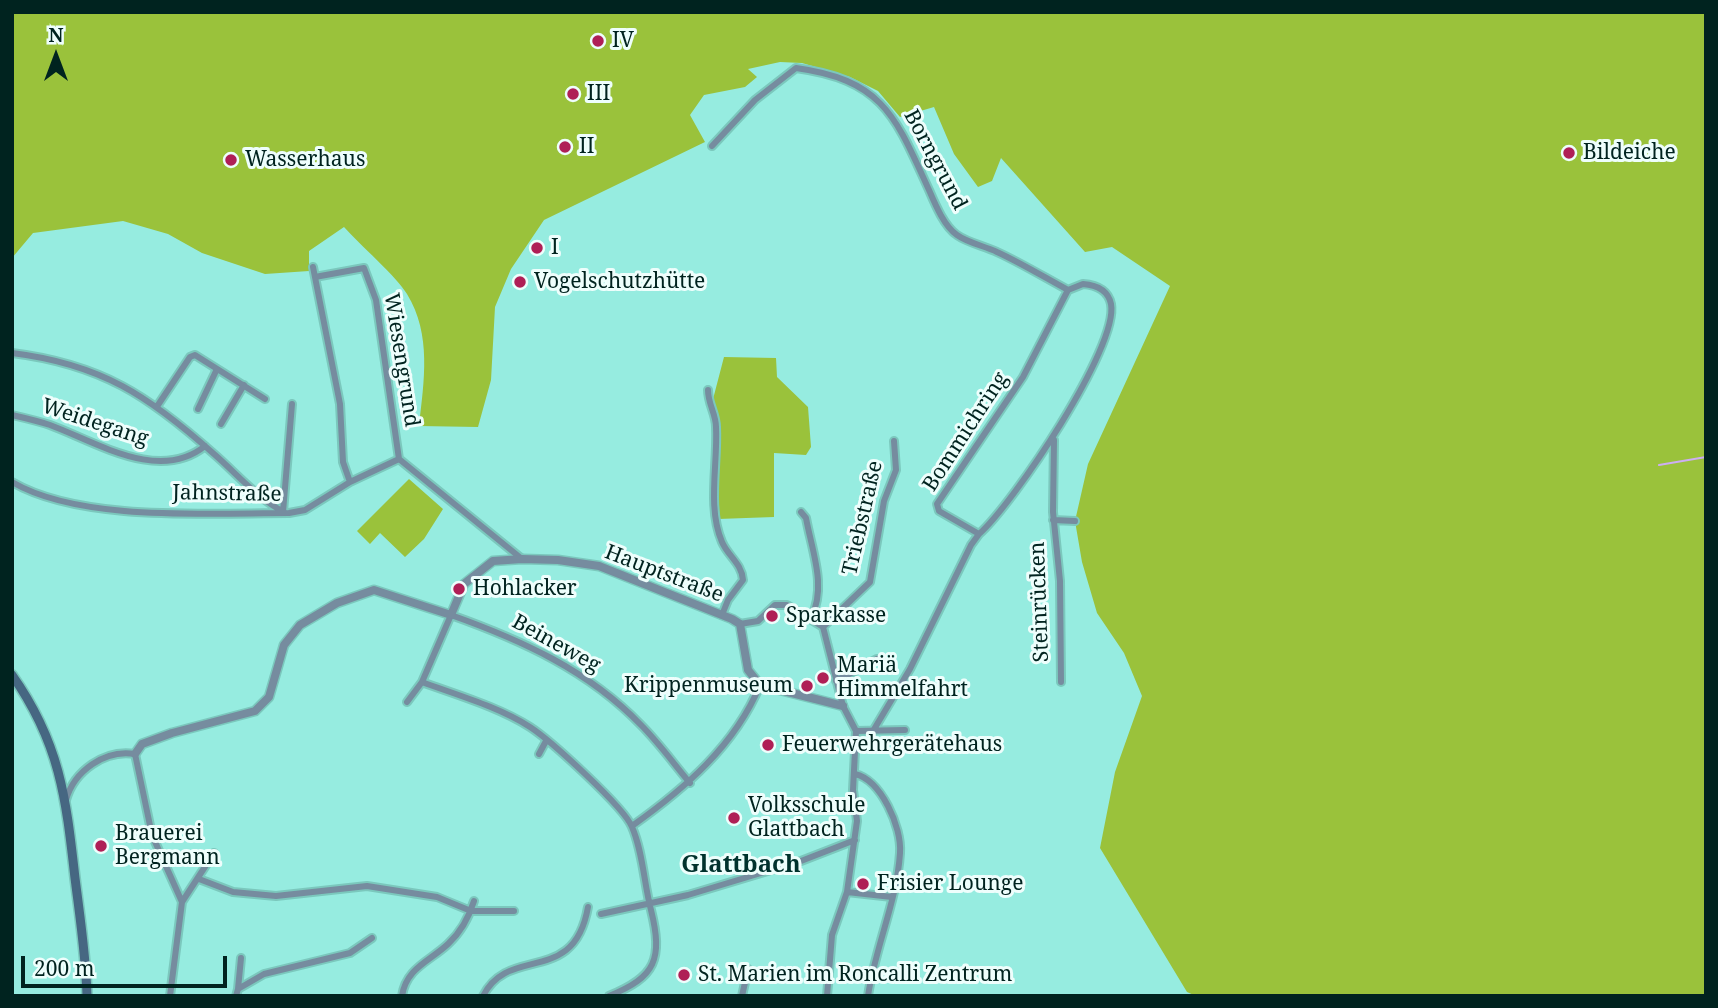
<!DOCTYPE html>
<meta charset="utf-8">
<style>
body{margin:0}
#map{position:relative;width:1718px;height:1008px;overflow:hidden;background:#96ece0;font-family:"Noto Serif",serif}
canvas{display:block}
.frame{position:absolute;inset:0;border:14px solid #00231f;pointer-events:none}
.north{position:absolute;left:21px;top:21px;width:70px;height:70px;-webkit-text-stroke:5px #eefefc;paint-order:stroke;rotate:0deg;font-size:19px;font-weight:700;line-height:28px;text-align:center;color:#00231f}
.north::after{content:'';display:block;margin:auto;width:24px;height:32px;background:#00231f;clip-path:polygon(50% 0,100% 100%,50% 72%,0 100%)}
.scale{position:absolute;left:21px;top:956px;width:206px;height:32px;box-sizing:border-box;border:4px solid #00231f;border-top:0;padding-left:9px;font-size:21px;line-height:24px;white-space:nowrap;color:#00231f;-webkit-text-stroke:5px #eefefc;paint-order:stroke}
</style>
<div id="map">
<canvas width="1718" height="1008"></canvas>
<div class="frame"></div>
<div class="north">N</div>
<div class="scale">200 m</div>
</div>
<script>
const g = document.querySelector('canvas').getContext('2d');
g.lineJoin = 'round';
function paint(path, color) {
  g.fillStyle = color;
  g.fill(path, 'evenodd');
}
function trace(path, color, width, dash) {
  g.strokeStyle = color;
  g.lineWidth = width;
  g.lineCap = dash ? 'butt' : 'round';
  g.setLineDash(dash || []);
  g.stroke(path);
}
function label(font, color, halo, rows, align = 'center') {
  g.font = font + ' "Noto Serif",serif';
  g.lineWidth = 6;
  g.setLineDash([]);
  g.textBaseline = 'middle';
  g.strokeStyle = halo;
  g.fillStyle = color;
  for (const [text, x, y, turn = 0] of rows) {
    g.save();
    g.translate(x, y);
    g.rotate((+turn || 0) * Math.PI / 180);
    g.textAlign = isNaN(turn) ? turn : align;
    if (halo) g.strokeText(text, 0, 0);
    g.fillText(text, 0, 0);
    g.restore();
  }
}
const green = new Path2D(`
 M12,12H1706V996H1196L1187,992L1100,848L1115,772L1142,696L1124,653L1097,613L1082,562L1075,521L1088,464L1170,286L1112,247L1085,252L1001,158L992,181L978,187L954,154L934,107L900,117L878,91L850,77L802,63L780,62L748,69L757,77L745,87L704,95L690,115L705,142L544,220L511,269L495,307L491,380L478,427L419,426C424,381 432,335 407,294C397,277 359,244 344,227L309,251V271L265,274L202,253L168,234L123,221L33,233L12,258Z
 M724,357L776,358L777,377L808,407L811,447L806,455L774,453V517L718,519L719,416H715L712,403Z
 M409,479L443,509L424,539L405,557L380,533L370,544L357,531Z`);
const stream = new Path2D(`
 M1659,465L1706,457`);
const minor = new Path2D(`
 M712,146L755,100L796,68C884,80 896,118 929,190C935,204 944,226 957,235C968,243 985,246 997,252C1021,263 1044,277 1068,290
 M313,267L340,404L343,462L350,482
 M315,277L364,268L376,300L399,459
 M1083,284C1096,285 1108,290 1111,304C1119,347 1013,504 979,534L939,511L937,504L1023,377L1068,290Z
 M12,353C101,364 149,396 214,454C236,473 258,499 284,512
 M708,390C708,404 716,414 716,427C718,464 707,507 722,542C728,556 742,564 743,580L728,600L722,615
 M158,405L190,357L195,355L265,399
 M198,409L217,369
 M12,415C25,418 38,421 50,425C96,442 159,483 205,446
 M221,424L244,385
 M1054,440L1053,512L1060,581L1061,682
 M12,482C80,522 210,513 289,513L305,510L350,482L399,459L522,559
 M283,512L292,404
 M801,512L806,518C812,551 827,587 811,618
 M1053,520L1075,521
 M740,624L758,621L775,605H787L823,627L843,706L856,731L853,790L857,821L847,892L832,935L827,996
 M823,627L870,582L884,501L896,470L894,441
 M836,681L877,659
 M422,682C457,695 499,707 530,727C550,740 624,807 632,827C643,852 644,884 651,910C663,959 656,977 609,996
 M407,702L422,682L451,615C521,640 588,670 641,725C659,743 674,764 690,783
 M856,731L905,730
 M873,731L910,669L971,545L979,534
 M539,754L546,741
 M855,774C881,780 902,827 900,853C897,901 875,948 868,996
 M66,800C74,771 105,749 135,754L152,835L182,902L170,996
 M632,826C684,789 735,746 760,685
 M199,879L233,892L276,896L367,886L437,897L471,911H514
 M847,892L892,897
 M182,902L214,853
 M601,914L688,895L801,861L855,840
 M238,989L241,958
 M236,996L238,989L264,974L350,953L372,938
 M402,996C406,968 430,961 448,944C460,933 469,917 474,901
 M483,996C509,944 574,987 588,907
 M742,996L748,969`);
const tertiary = new Path2D(`
 M135,754L142,744L172,733L255,711L269,697L284,645L300,625L337,603L374,590L451,615L464,584L493,561L522,559L558,560L599,566L732,619L740,624L748,670L760,685L843,706`);
const secondary = new Path2D(`
 M12,675C60,743 66,798 75,878C80,918 86,956 87,996`);
const markers = [
 [598,41,7,"#af1f56"],
 [573,94,7,"#af1f56"],
 [565,147,7,"#af1f56"],
 [1569,153,7,"#af1f56"],
 [231,160,7,"#af1f56"],
 [537,248,7,"#af1f56"],
 [520,282,7,"#af1f56"],
 [459,589,7,"#af1f56"],
 [772,616,7,"#af1f56"],
 [823,678,7,"#af1f56"],
 [807,686,7,"#af1f56"],
 [768,745,7,"#af1f56"],
 [734,818,7,"#af1f56"],
 [101,846,7,"#af1f56"],
 [863,884,7,"#af1f56"],
 [684,975,7,"#af1f56"]
];
const poiNames = [
 ["IV",612,41],
 ["III",587,94],
 ["II",579,147],
 ["Bildeiche",1583,153],
 ["Wasserhaus",245,160],
 ["I",551,248],
 ["Vogelschutzhütte",534,282],
 ["Hohlacker",473,589],
 ["Sparkasse",786,616],
 ["Mariä",837,666],
 ["Himmelfahrt",837,690],
 ["Krippenmuseum",793,686,"right"],
 ["Feuerwehrgerätehaus",782,745],
 ["Volksschule",748,806],
 ["Glattbach",748,830],
 ["Brauerei",115,834],
 ["Bergmann",115,858],
 ["Frisier Lounge",877,884],
 ["St. Marien im Roncalli Zentrum",698,975]
];
const streetNames = [
 ["Borngrund",935,160,62],
 ["Wiesengrund",401,360,81],
 ["Weidegang",95,423,18],
 ["Bommichring",966,432,-57],
 ["Jahnstraße",227,494,1],
 ["Triebstraße",863,518,-77],
 ["Hauptstraße",664,574,21],
 ["Steinrücken",1040,602,-92],
 ["Beineweg",556,644,29]
];
const quarterNames = [
 ["Glattbach",741,865]
];
paint(green, '#9ac23b');
trace(stream, '#cdaef3', 2);
trace(minor, '#7bc8bd', 10);
trace(tertiary, '#7bc8bd', 11);
trace(secondary, '#7bc8bd', 12);
trace(minor, '#768c9f', 6);
trace(tertiary, '#768c9f', 8);
trace(secondary, '#466782', 9);
for (const [x, y, r, color] of markers) {
  const dot = new Path2D();
  dot.arc(x, y, r, 0, 2 * Math.PI);
  g.fillStyle = color;
  g.fill(dot);
  trace(dot, '#eefefc', 2.5);
}
label('21px', '#00231f', '#eefefc', poiNames, 'left');
label('21px', '#00231f', '#eefefc', streetNames);
label('bold 24px', '#00322d', '#eefefc', quarterNames);
</script>
